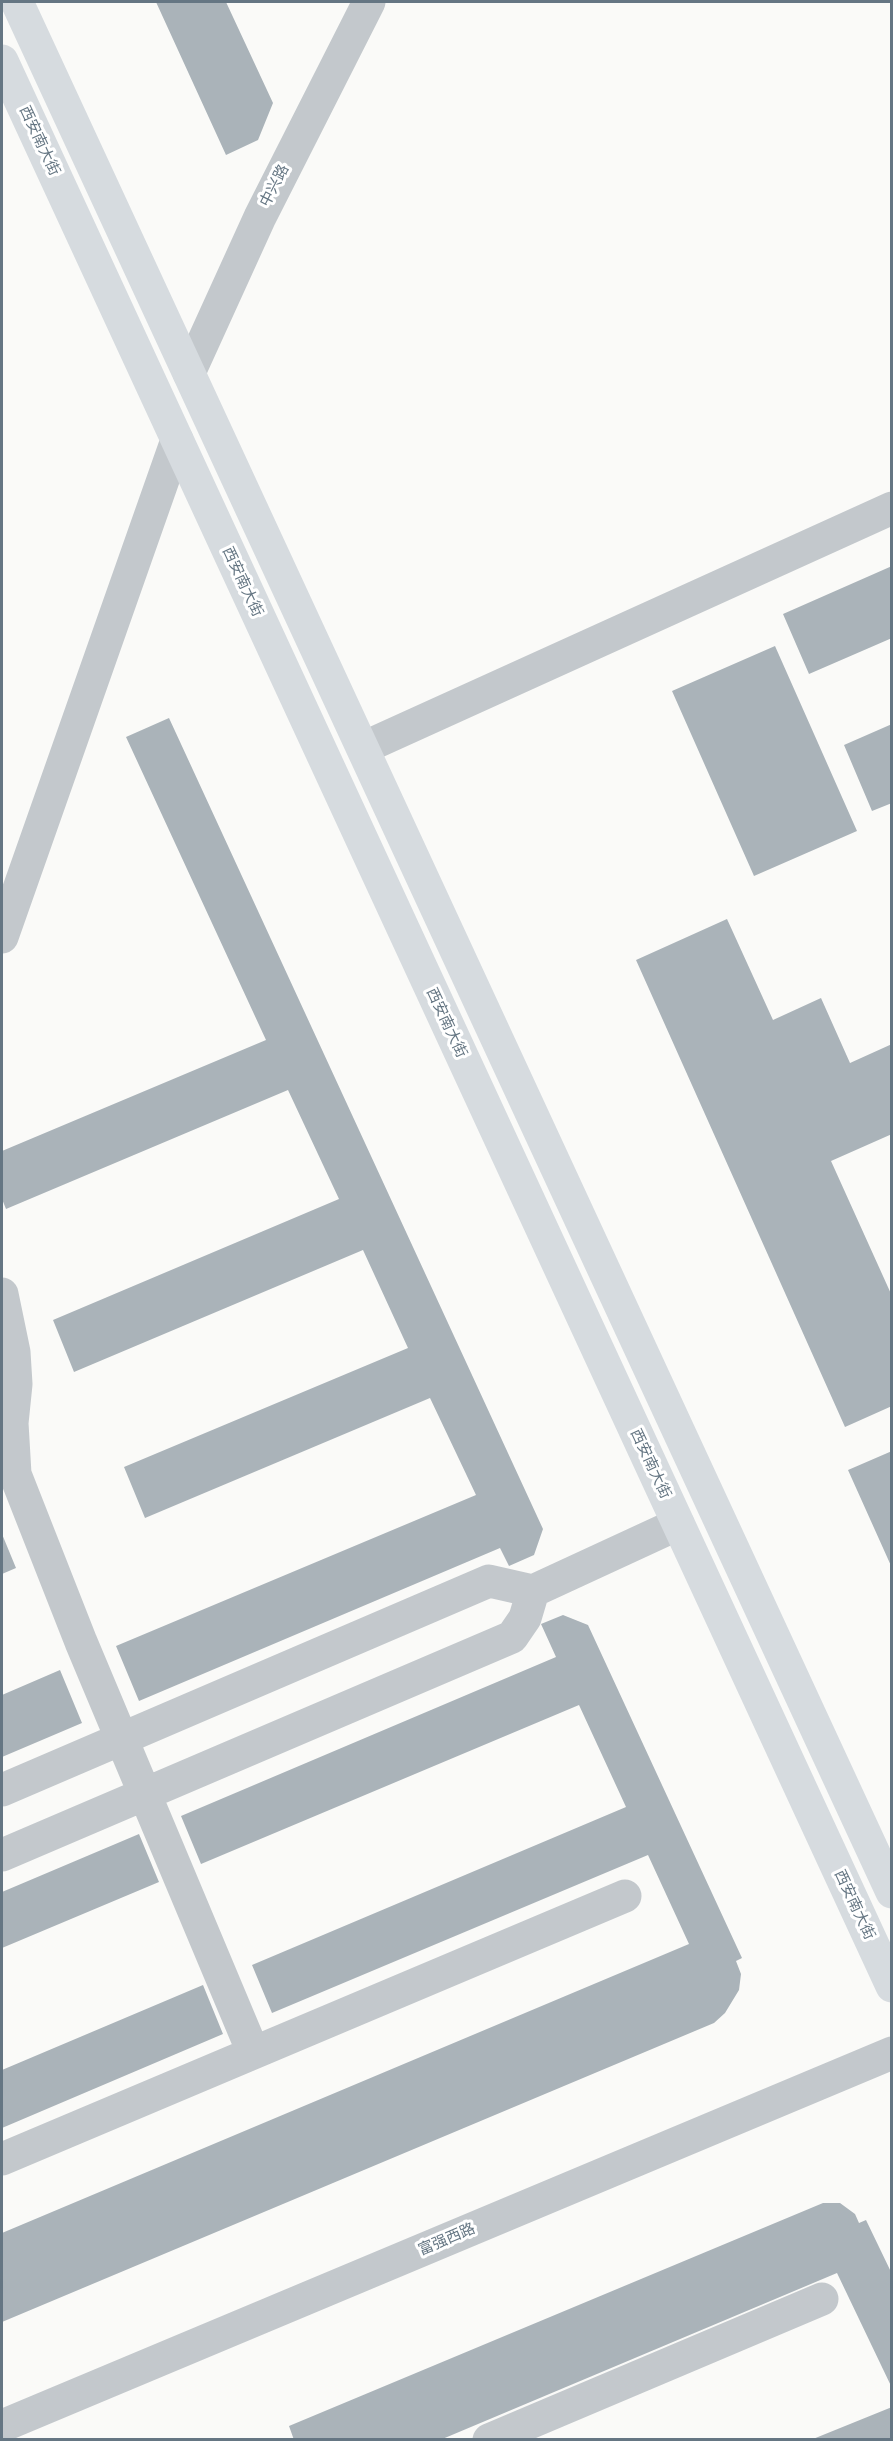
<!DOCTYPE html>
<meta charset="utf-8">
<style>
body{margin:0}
#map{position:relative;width:893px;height:2441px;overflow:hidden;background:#fafaf8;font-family:"DM Sans",sans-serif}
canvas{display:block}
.frame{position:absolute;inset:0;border:3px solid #657683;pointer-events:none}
</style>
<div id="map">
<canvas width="893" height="2441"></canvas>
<div class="frame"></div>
</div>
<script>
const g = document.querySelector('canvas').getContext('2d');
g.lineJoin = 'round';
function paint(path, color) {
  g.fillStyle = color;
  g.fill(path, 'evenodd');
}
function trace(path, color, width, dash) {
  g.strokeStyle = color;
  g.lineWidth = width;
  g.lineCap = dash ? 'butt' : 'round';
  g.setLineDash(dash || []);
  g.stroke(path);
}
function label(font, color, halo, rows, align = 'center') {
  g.font = font + ' "DM Sans","Noto Sans SC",sans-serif';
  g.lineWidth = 6;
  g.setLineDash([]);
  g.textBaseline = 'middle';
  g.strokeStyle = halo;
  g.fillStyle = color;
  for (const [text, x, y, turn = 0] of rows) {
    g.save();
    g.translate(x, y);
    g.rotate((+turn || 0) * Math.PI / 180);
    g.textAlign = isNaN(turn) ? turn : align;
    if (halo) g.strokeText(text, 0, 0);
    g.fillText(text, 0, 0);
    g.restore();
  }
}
const building = new Path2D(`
 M156,2H226L273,103L258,140L226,155Z
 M892,566V638L809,674L783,614Z
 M775,646L857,831L754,876L672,691Z
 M169,718L543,1529L534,1555L509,1566L500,1548L139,1701L116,1646L476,1495L430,1398L145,1518L124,1467L408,1348L363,1250L74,1372L53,1320L339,1199L288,1090L6,1209L2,1199V1151L266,1040L126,737Z
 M892,724V803L872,811L844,745Z
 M727,919L773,1020L821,998L850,1063L892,1044V1134L831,1161L892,1296V1406L845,1427L636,960Z
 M892,1451V1568L848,1470Z
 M2,1534L16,1568L2,1574Z
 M563,1615L588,1625L742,1958L736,1961L741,1974L739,1990L725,2013L714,2023L2,2322V2233L689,1944L648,1855L272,2013L252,1965L626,1807L579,1705L201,1864L181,1816L556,1657L541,1624Z
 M60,1670L82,1723L2,1757V1695Z
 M139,1834L159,1882L2,1948V1892Z
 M203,1985L223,2034L2,2128V2070Z
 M823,2203H840L855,2214L859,2223L866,2220L892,2274V2388L837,2273L440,2440H294L289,2426Z
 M892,2407V2440H813V2439Z`);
const minor = new Path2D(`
 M189,373L260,217L369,2
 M363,748L892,508
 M2,937L177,440
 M2,1294L14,1352L16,1384L12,1423L15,1474L81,1642L253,2052
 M533,1591L678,1524
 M2,1790L489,1581L533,1591L525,1618L512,1637L2,1855
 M2,2159L625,1896
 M2,2426L892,2053
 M489,2440L822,2299`);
const major = new Path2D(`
 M17,2L892,1892
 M2,61L892,1986`);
const streetNames = [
 ["西安南大街",39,141,65],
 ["中兴路",275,186,-63],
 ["西安南大街",242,582,65],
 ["西安南大街",446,1023,65],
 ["西安南大街",650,1464,65],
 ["西安南大街",854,1905,65],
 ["富强西路",447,2240,-23]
];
paint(building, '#aab3b9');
trace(minor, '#c3c8cc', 33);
trace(major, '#d6dbdf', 33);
label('15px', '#657683', '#fff', streetNames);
</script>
